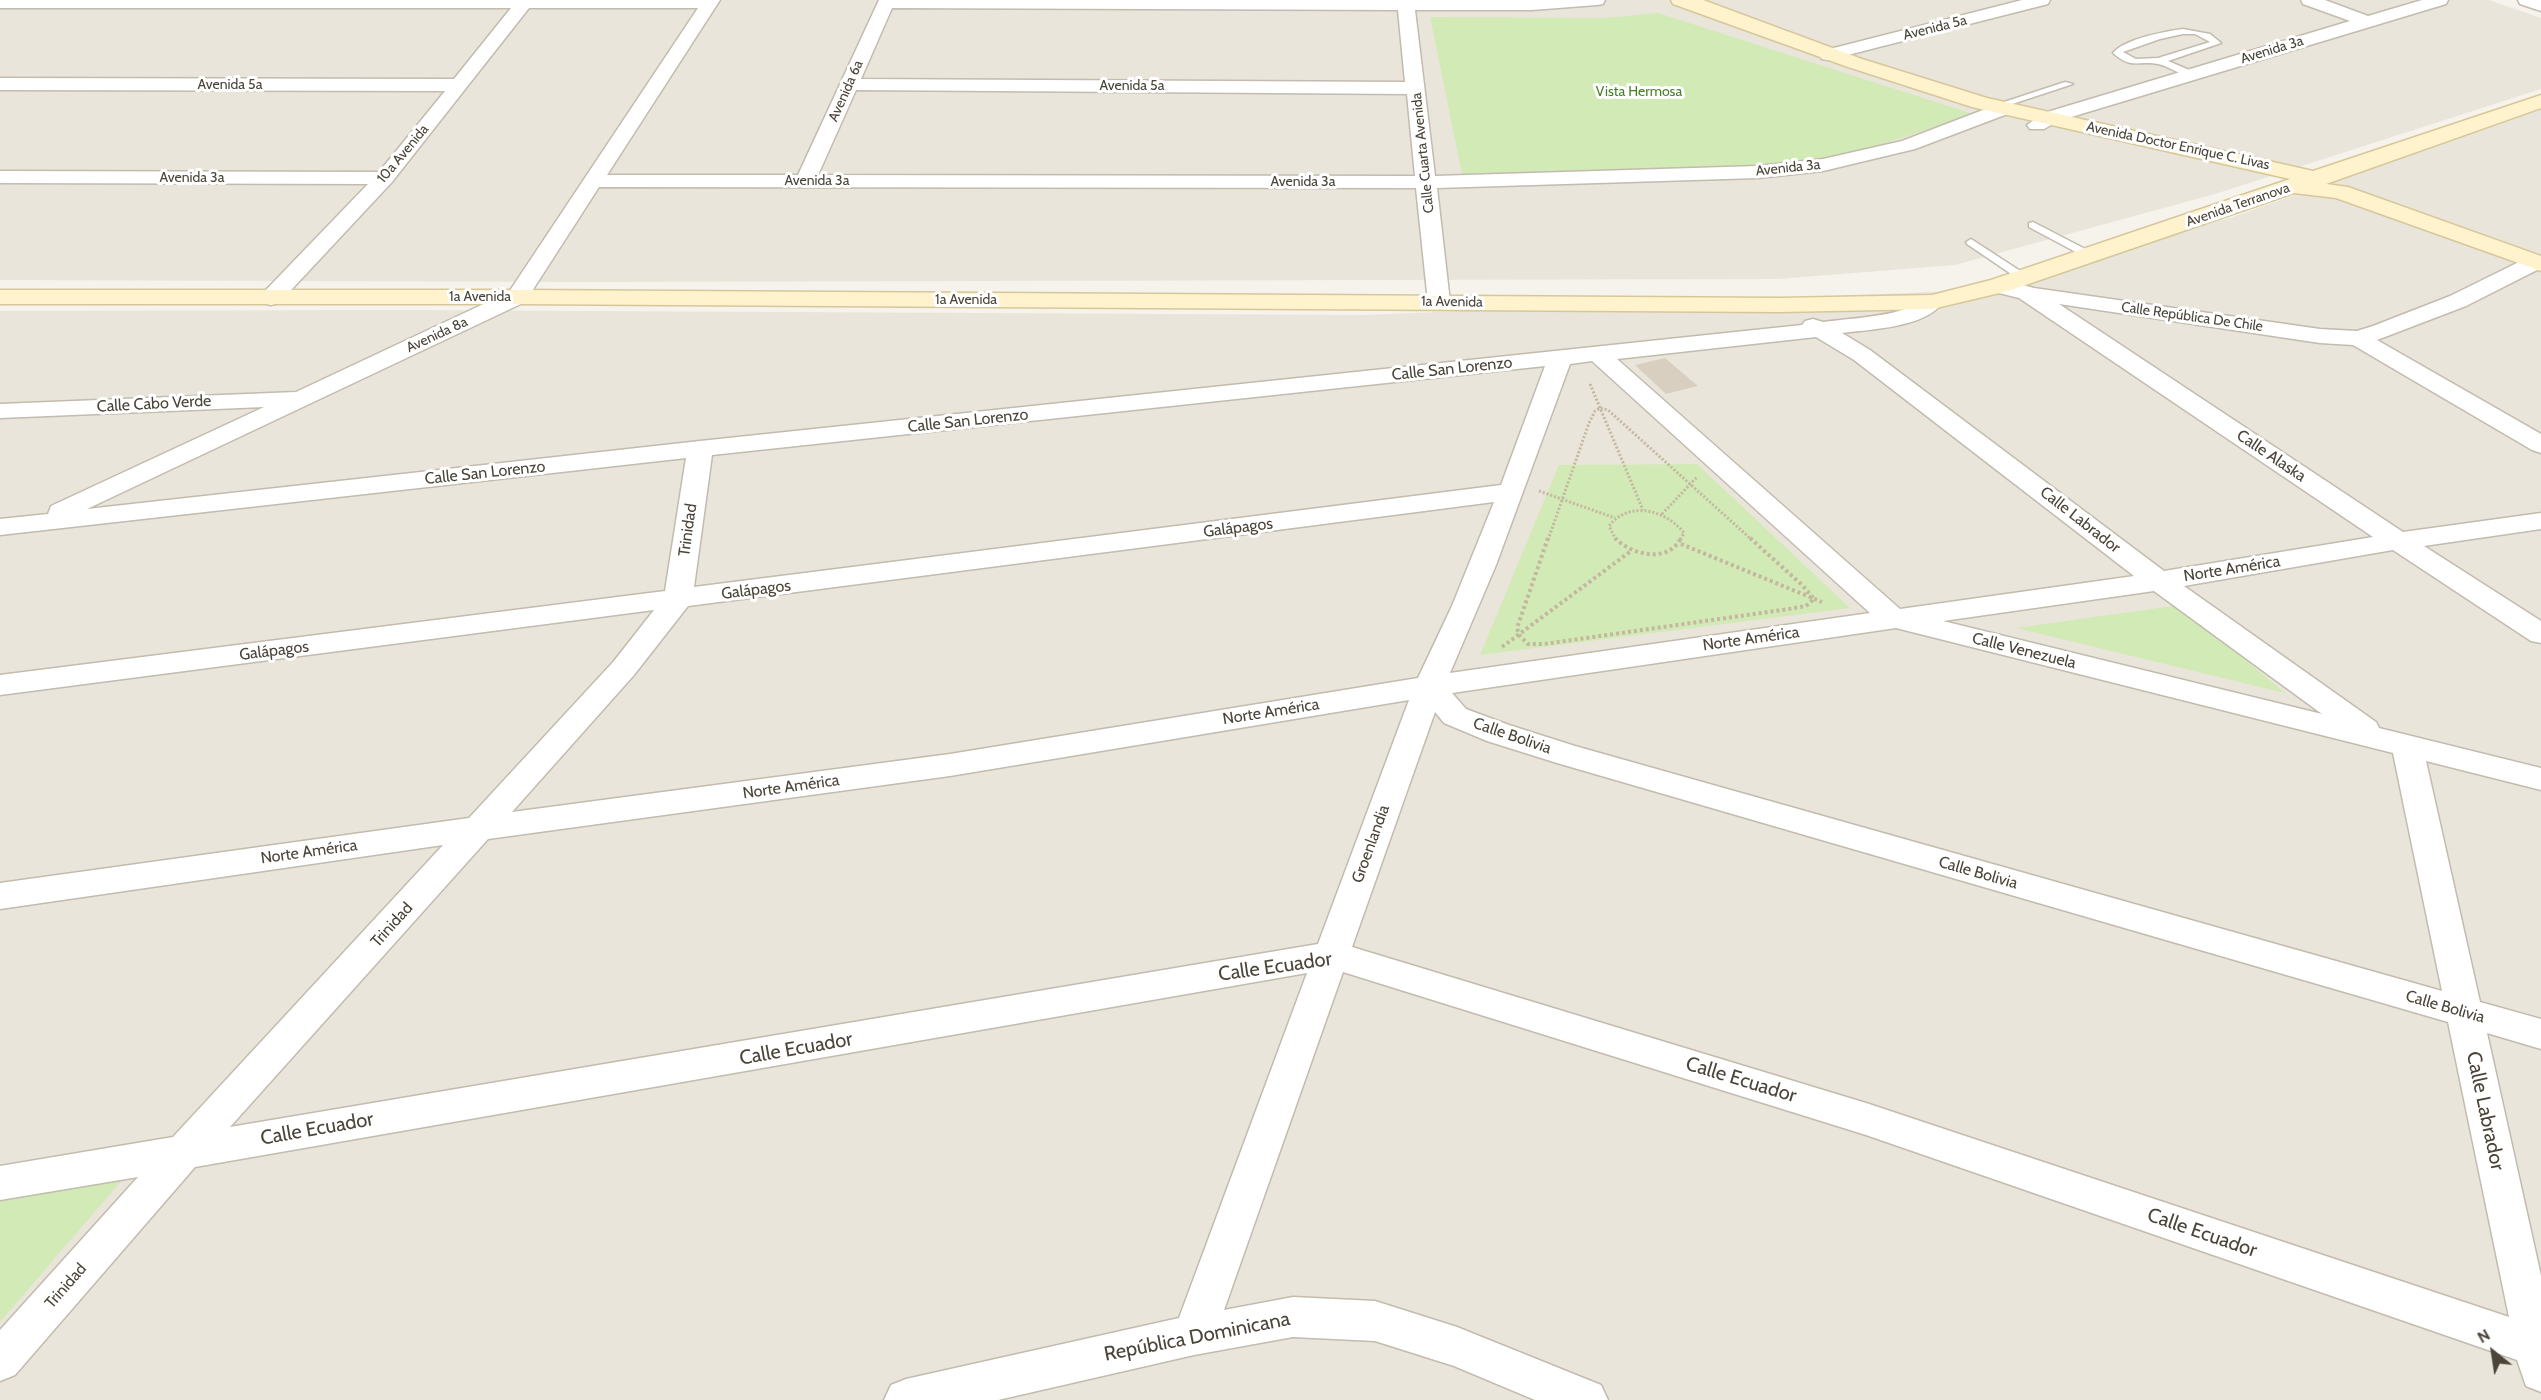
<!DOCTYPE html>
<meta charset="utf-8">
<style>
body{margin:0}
#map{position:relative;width:2541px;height:1400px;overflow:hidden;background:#f6f3ec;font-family:Cabin,sans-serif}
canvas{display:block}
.north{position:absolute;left:2463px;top:1322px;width:60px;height:60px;-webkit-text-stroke:4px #fff;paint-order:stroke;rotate:330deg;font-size:16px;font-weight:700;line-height:24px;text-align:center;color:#4b4439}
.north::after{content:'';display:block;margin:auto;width:21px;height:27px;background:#4b4439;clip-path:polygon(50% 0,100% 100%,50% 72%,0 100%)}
</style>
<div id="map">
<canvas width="2541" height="1400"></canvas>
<div class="north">N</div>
</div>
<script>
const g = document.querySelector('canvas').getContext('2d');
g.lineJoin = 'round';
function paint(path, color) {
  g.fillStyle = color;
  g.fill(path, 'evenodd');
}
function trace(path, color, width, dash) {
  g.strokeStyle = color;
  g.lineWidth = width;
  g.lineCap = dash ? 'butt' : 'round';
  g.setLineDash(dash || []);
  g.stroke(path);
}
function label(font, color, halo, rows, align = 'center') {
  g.font = font + ' Cabin,sans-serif';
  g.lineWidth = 6;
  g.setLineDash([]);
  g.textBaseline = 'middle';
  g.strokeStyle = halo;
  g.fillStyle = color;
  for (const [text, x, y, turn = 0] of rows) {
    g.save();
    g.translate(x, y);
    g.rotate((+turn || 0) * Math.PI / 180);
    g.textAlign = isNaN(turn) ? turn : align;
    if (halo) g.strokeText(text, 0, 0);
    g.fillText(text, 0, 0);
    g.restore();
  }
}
const residential = new Path2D(`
 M0,0H2489L2541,18V89L2215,194L1955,265L1778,279L587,282L0,280Z
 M2541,108V1400H0V311L395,310L1366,315L1956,291L2230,218Z`);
const green = new Path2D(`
 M1658,13L1973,114L1850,155L1742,167L1462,174L1430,17L1605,18Z
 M1697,464L1850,608L1480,655L1559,465Z
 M2180,605L2285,693L2016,628Z
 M130,1171L0,1322V1193Z`);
const building = new Path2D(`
 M1665,358L1698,386L1666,394L1635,365Z`);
const pathFar1 = new Path2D(`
 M1590,384L1643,510
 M1539,491L1615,518
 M1662,514L1697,477
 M1548,540L1589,423L1595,411L1600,408L1608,410L1752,540
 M1616,540L1609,526C1629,500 1666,510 1684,533L1680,540`);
const path = new Path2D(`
 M1548,538L1517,628L1519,635L1528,644H1544L1789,609L1806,606L1814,599L1802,585L1750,538
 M1615,538C1631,555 1668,564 1681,538
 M1681,544L1822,602
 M1502,647L1631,551`);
const lane = new Path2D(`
 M2183,29L2210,34L2221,43L2168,61L2194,72V76C2181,77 2170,66 2158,64C2138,60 2132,70 2113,53C2124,39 2166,31 2183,29ZM2183,34H2195L2210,42L2158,58L2136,59L2123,52L2160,39Z
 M2065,82L2073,84L1997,109L1989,107Z
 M2033,222L2093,253L2094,255L2093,257H2085L2029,227V223Z
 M1971,239L2028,276V280H2020L1967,244L1966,242Z`);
const street = new Path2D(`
 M0,0H720L607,175H798L879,0H1605L1603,4L1597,5L1532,10H1415L1435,176L1758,166L1823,159L1902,141L1996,105H2010L2012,109L2010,113L1915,149L1823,171L1758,178L1437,188L1450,302L1447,307L1439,309L1431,307L1428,302L1416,188L599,187L525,302L87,509L700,441L1802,325L1805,321L1813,319L1823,322C1846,319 1881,317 1902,310C1917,305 1923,293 1940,297L1943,302C1925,328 1871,329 1842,333L1870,350L2164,571L2373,537L2019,298L1991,291L1988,286L1991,281L1999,279L2034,288L2320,329L2357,331L2373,326L2450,296L2529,257L2541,256V268L2466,306L2377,340L2541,434V453L2532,450L2353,345L2320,343L2059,304L2403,532L2541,513V529L2424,546L2541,621V643L2531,641L2393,550L2184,586L2376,722L2379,728L2541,768V790L2426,761L2480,1002L2541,1019V1049L2487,1033L2541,1276V1392L2526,1386L2517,1360L1866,1135L1343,972L1224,1310L1293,1297L1375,1301L1457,1327L1601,1385L1608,1400H1535L1454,1366L1375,1341L1293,1337L1194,1355L998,1400H884L891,1385L906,1379L1179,1318L1307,973L195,1167L15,1375L0,1381V1330L138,1177L0,1200V1166L173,1137L443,845L0,909V883L469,818L614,661L654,610L0,695V675L665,591L686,458L0,535V519L48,514L51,506L264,407L0,418V404L296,392L509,292L698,8H529L392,182L279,303L271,305L263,303L260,298L263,293L368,184L0,183V171L379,172L445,91L0,90V78L454,79L511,8H0ZM892,8L1398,10L1405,82L861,79ZM856,90L1407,94L1415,176L818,175ZM1816,337L1854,360L2134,576L1900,609L1617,359ZM1592,361L1870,613L1450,673L1496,565L1570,364ZM1545,366L1501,485L694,587L712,455ZM1494,502L1452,606L1418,678L950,754L512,812L634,675L688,606ZM2154,591L2322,714L1943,621ZM1896,628L2393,753L2442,991L1575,746L1509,725L1466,709L1452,693ZM1409,700L1318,944L230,1127L488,839L950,776ZM1435,712L1444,723L1487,741L1557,763L2448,1022L2509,1317L1866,1103L1352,947Z
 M2022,0H2050L2048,4L1828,60L1822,59L1819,55L1822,51Z
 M2301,0H2325L2368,16L2422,0H2448L2446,4L2058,121L2044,129H2030L2027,125L2044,113L2350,21L2303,4Z
 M2518,0H2541V11L2520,4Z`);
const secondary = new Path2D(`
 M1671,0H1703L1862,59L1987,98L2313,171L2541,95V108L2326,184L2348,187L2541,256V271L2336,198L2294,193L2008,291L1932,309L1780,312L517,304H0V290H517L1780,298L1932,295L1991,280L2290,179L1972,107L1848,67L1673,4Z`);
const farStreetnames = [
 ["Avenida 5a",1935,28,-14],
 ["Avenida 3a",2272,50,-17],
 ["Avenida 5a",230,85],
 ["Avenida 5a",1132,86],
 ["Avenida 6a",846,91,-66],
 ["Avenida Doctor Enrique C. Livas",2178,146,12],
 ["Calle Cuarta Avenida",1423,153,-96],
 ["10a Avenida",403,154,-50],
 ["Avenida 3a",1788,168,-6],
 ["Avenida 3a",192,178],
 ["Avenida 3a",817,181],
 ["Avenida 3a",1303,182],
 ["Avenida Terranova",2238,205,-19],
 ["1a Avenida",480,297],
 ["1a Avenida",966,300],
 ["1a Avenida",1452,302,1],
 ["Calle República De Chile",2192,317,8],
 ["Avenida 8a",437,335,-25]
];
const farParknames = [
 ["Vista Hermosa",1639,92]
];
const streetNames = [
 ["Calle San Lorenzo",1452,369,-6],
 ["Calle Cabo Verde",154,404,-3],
 ["Calle San Lorenzo",968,421,-6],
 ["Calle Alaska",2271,456,34],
 ["Calle San Lorenzo",485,473,-6],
 ["Calle Labrador",2080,520,38],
 ["Galápagos",1238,528,-7],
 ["Trinidad",688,530,-82],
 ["Norte América",2232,569,-9],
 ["Galápagos",756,590,-7],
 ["Norte América",1751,639,-8],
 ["Galápagos",274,651,-7],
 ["Calle Venezuela",2024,651,14],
 ["Norte América",1271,712,-9],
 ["Calle Bolivia",1512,736,19],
 ["Norte América",791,787,-8],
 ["Groenlandia",1371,844,-70],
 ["Norte América",309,852,-8],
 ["Calle Bolivia",1978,873,16],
 ["Trinidad",392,925,-48],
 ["Calle Bolivia",2445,1007,16],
 ["Trinidad",66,1286,-49]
];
const nearStreetnames = [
 ["Calle Ecuador",1275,967,-8],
 ["Calle Ecuador",796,1049,-10],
 ["Calle Ecuador",1741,1080,17],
 ["Calle Labrador",2485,1111,78],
 ["Calle Ecuador",317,1129,-10],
 ["Calle Ecuador",2202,1233,19],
 ["República Dominicana",1197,1337,-11]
];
paint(residential, '#eae5da');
paint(green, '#d2eab5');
paint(building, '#d8cfc1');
trace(lane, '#c2bbae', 3);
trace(street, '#c2bbae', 3);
trace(secondary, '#d6c79b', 3);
trace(pathFar1, '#c4b79f', 3, [2, 2]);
trace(path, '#c4b79f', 4, [3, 3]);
paint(lane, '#fff');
paint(street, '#fff');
paint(secondary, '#fff3cd');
label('14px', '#4b4439', '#fff', farStreetnames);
label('14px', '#4a7f2a', '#fff', farParknames);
label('16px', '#4b4439', '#fff', streetNames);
label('20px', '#4b4439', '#fff', nearStreetnames);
</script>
